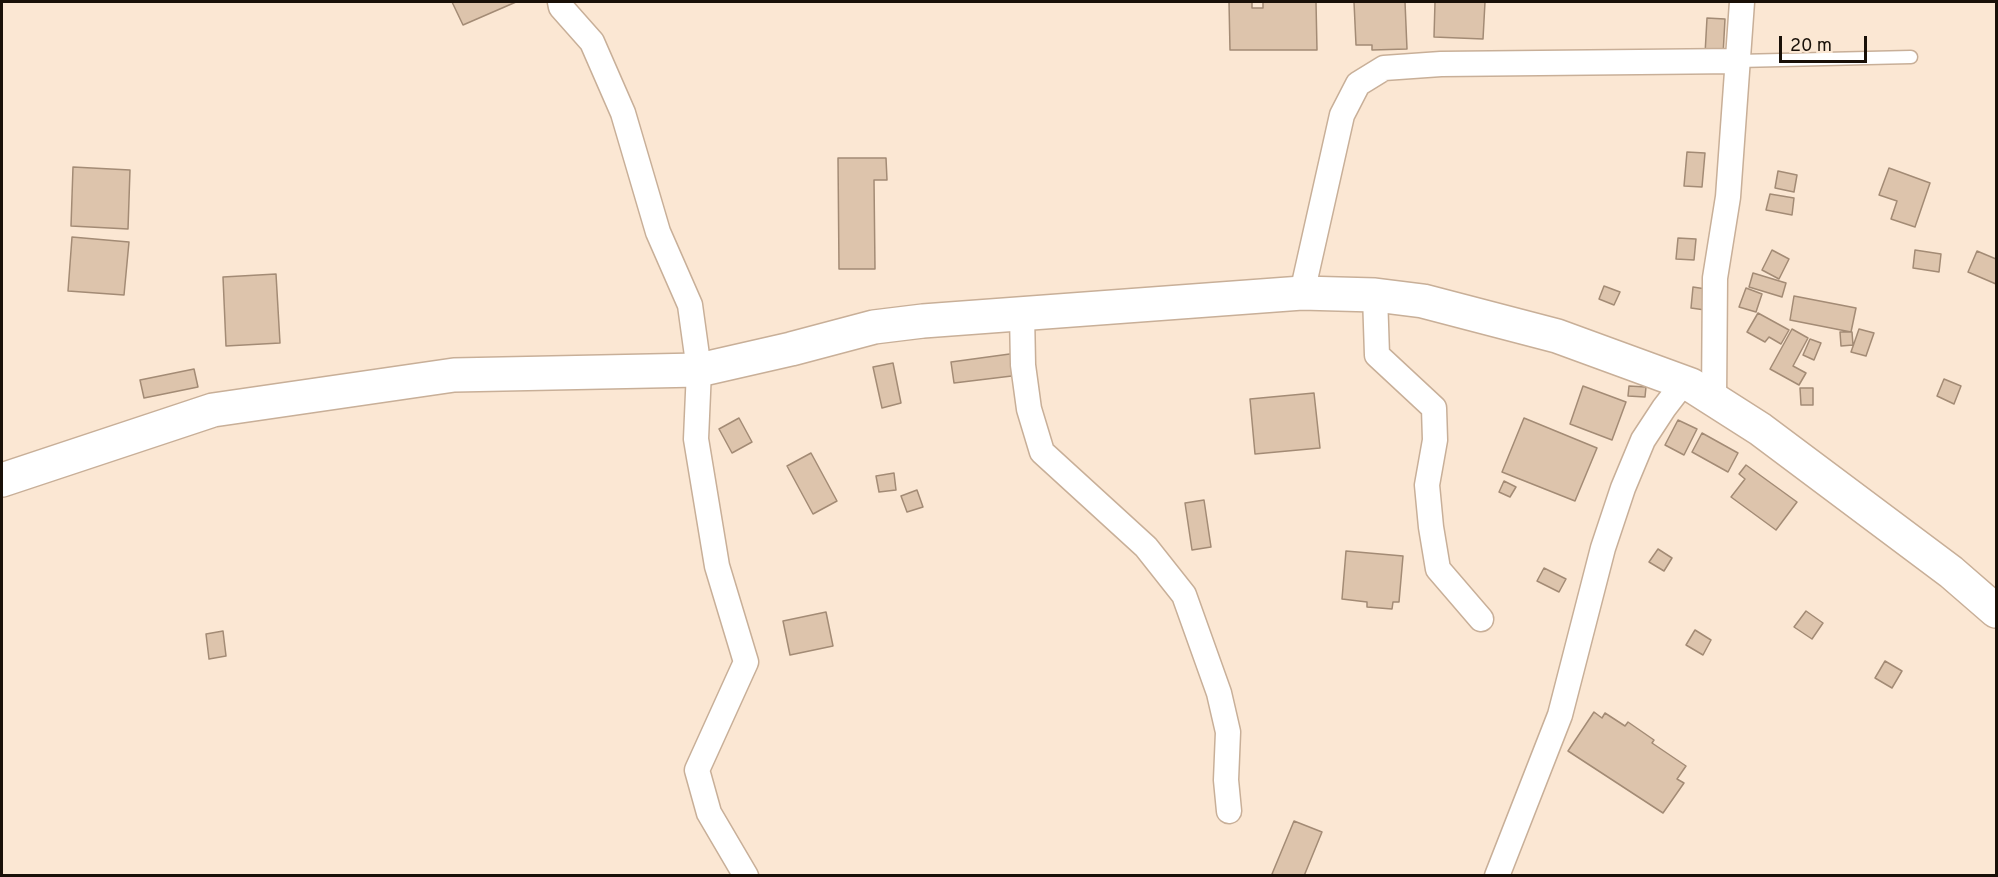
<!DOCTYPE html>
<style>
body{margin:0}
#map{position:relative;width:1998px;height:877px;overflow:hidden;background:#fbe7d3;font-family:Overpass,sans-serif}
canvas{display:block}
.frame{position:absolute;inset:0;border:3px solid #191008;pointer-events:none}
.scale{position:absolute;left:1779px;top:36px;width:88px;height:27px;box-sizing:border-box;border:3px solid #191008;border-top:0;padding-left:8px;font-size:18px;line-height:21px;white-space:nowrap;color:#191008;-webkit-text-stroke:4px #fbe7d3;paint-order:stroke}
</style>
<div id="map">
<canvas width="1998" height="877"></canvas>
<div class="frame"></div>
<div class="scale">20 m</div>
</div>
<script>
const g = document.querySelector('canvas').getContext('2d');
g.lineJoin = 'round';
function paint(path, color) {
  g.fillStyle = color;
  g.fill(path, 'evenodd');
}
function trace(path, color, width, dash) {
  g.strokeStyle = color;
  g.lineWidth = width;
  g.lineCap = dash ? 'butt' : 'round';
  g.setLineDash(dash || []);
  g.stroke(path);
}
const building = new Path2D(`
 M452,2H516L463,25Z
 M1229,2H1252V8H1263V2H1316L1317,50H1230Z
 M1354,2H1405L1407,49L1372,50V45H1356Z
 M1435,2H1485L1483,39L1434,37Z
 M1707,18L1725,19L1723,55L1705,54Z
 M1687,152L1705,153L1702,187L1684,186Z
 M838,158H886L887,180H874L875,269H839Z
 M73,167L130,170L128,229L71,226Z
 M1889,168L1930,183L1915,227L1891,219L1897,201L1879,195Z
 M1778,171L1797,175L1794,192L1775,188Z
 M1770,194L1794,198L1792,215L1766,210Z
 M72,237L129,242L124,295L68,291Z
 M1678,238L1696,239L1694,260L1676,259Z
 M1772,250L1789,259L1779,279L1762,270Z
 M1915,250L1941,254L1939,272L1913,268Z
 M1977,251L1996,259V284L1968,272Z
 M1753,273L1786,283L1782,297L1749,287Z
 M276,274L280,343L226,346L223,277Z
 M1604,286L1620,292L1614,305L1599,299Z
 M1693,287L1706,289L1705,310L1691,308Z
 M1746,288L1762,294L1756,312L1739,307Z
 M1794,296L1856,308L1851,332L1790,320Z
 M1758,313L1789,330L1781,344L1769,337L1765,342L1747,332Z
 M1792,329L1808,338L1793,366L1806,373L1799,385L1770,369Z
 M1859,329L1874,333L1866,356L1851,352Z
 M1840,332H1852L1853,345L1841,346Z
 M1810,339L1821,343L1814,360L1803,355Z
 M1017,353L1020,375L954,383L951,362Z
 M893,363L901,403L882,408L873,367Z
 M194,369L198,387L144,398L140,380Z
 M1944,379L1961,386L1954,404L1937,396Z
 M1583,386L1626,402L1612,440L1570,424Z
 M1629,386L1646,387L1645,397L1628,396Z
 M1800,388H1813V405H1801Z
 M1314,393L1320,448L1255,454L1250,399Z
 M739,418L752,442L732,453L719,429Z
 M1524,418L1597,448L1575,501L1502,472Z
 M1678,420L1697,429L1684,455L1665,445Z
 M1702,433L1738,453L1728,472L1692,452Z
 M811,453L837,501L813,514L787,466Z
 M1746,465L1797,502L1776,530L1731,497L1745,479L1739,474Z
 M894,473L896,490L879,492L876,476Z
 M1504,481L1516,487L1510,497L1499,492Z
 M917,490L923,507L907,512L901,496Z
 M1204,500L1211,547L1192,550L1185,503Z
 M1658,549L1672,558L1664,571L1649,562Z
 M1346,551L1403,556L1399,602H1393L1392,609L1367,607V602L1342,599Z
 M1544,568L1566,579L1559,592L1537,581Z
 M1806,611L1823,623L1812,639L1794,627Z
 M826,612L833,646L790,655L783,621Z
 M1695,630L1711,640L1703,655L1686,645Z
 M223,631L226,656L209,659L206,634Z
 M1885,661L1902,671L1892,688L1875,678Z
 M1594,712L1602,718L1605,713L1625,726L1628,722L1654,740L1652,743L1686,766L1677,779L1684,783L1663,813L1568,751Z
 M1294,821L1322,832L1304,876H1276L1272,874Z`);
const lane = new Path2D(`
 M1738,61L1911,57`);
const street = new Path2D(`
 M560,2L561,7L592,42L623,113L658,232L690,305L699,370L696,439L717,566L746,662L697,770L709,813L746,876
 M1302,293L1342,115L1358,84L1384,68L1441,64L1738,61
 M1375,295L1377,355L1434,408L1435,440L1427,485L1431,527L1438,569L1481,619
 M1022,313L1023,365L1029,409L1042,452L1146,547L1184,595L1219,693L1228,732L1226,780L1229,811
 M1714,400L1715,278L1728,197L1742,2
 M1497,876L1560,715L1603,548L1623,488L1643,440L1664,408L1684,382`);
const secondary = new Path2D(`
 M2,480L213,410L454,375L699,370L791,349L874,327L923,321L1302,293L1375,295L1423,301L1557,336L1691,385L1760,429L1951,572L1996,611`);
paint(building, '#ddc4ac');
trace(building, '#a38b75', 1.5);
trace(lane, '#c8af98', 15);
trace(street, '#c8af98', 27);
trace(secondary, '#c8af98', 36);
trace(lane, '#fff', 12);
trace(street, '#fff', 24);
trace(secondary, '#fff', 33);
</script>
